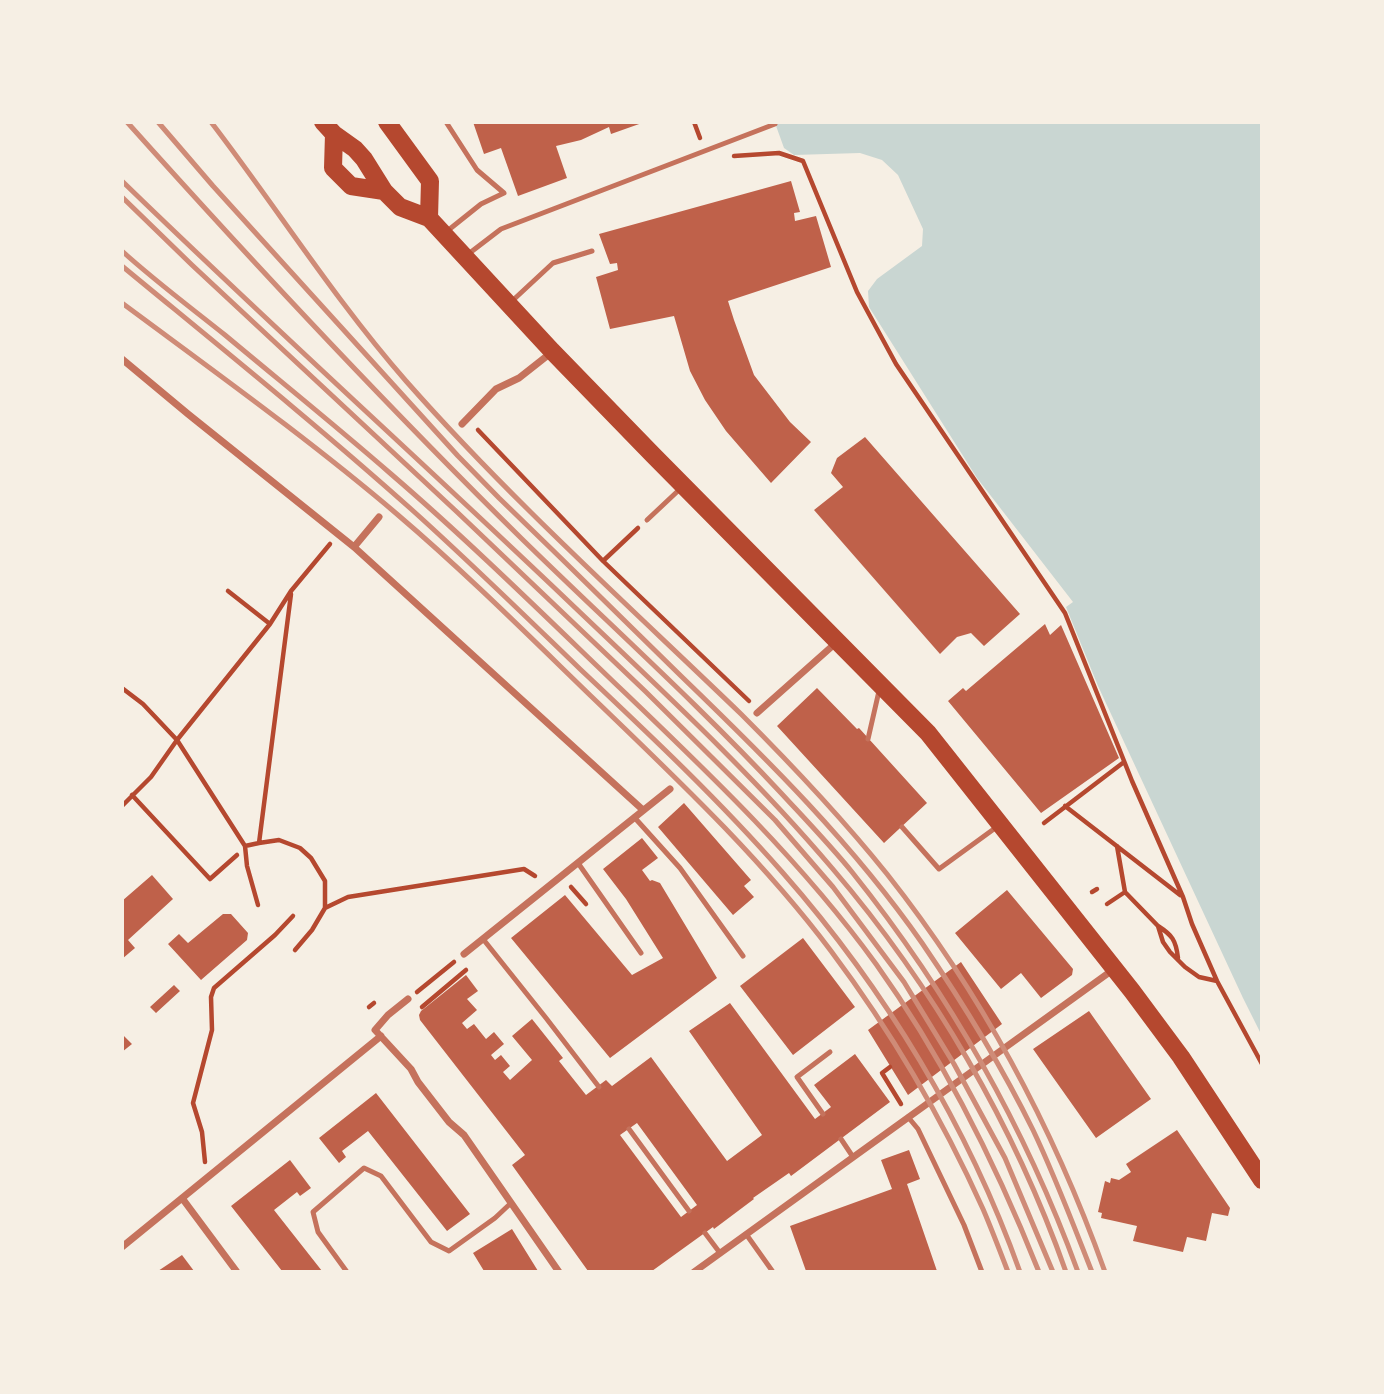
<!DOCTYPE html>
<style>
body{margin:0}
#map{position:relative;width:1384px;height:1394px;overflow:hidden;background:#f6efe4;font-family:Inter,sans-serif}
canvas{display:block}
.frame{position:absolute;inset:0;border:124px solid #f6efe4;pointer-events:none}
</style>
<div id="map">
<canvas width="1384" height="1394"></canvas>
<div class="frame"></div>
</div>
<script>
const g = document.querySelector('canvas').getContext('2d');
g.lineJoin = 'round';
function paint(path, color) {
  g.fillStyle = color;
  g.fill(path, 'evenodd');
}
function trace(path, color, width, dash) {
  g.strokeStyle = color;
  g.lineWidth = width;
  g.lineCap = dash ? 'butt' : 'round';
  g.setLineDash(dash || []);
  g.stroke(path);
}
const water = new Path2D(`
 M775,123H1261V1034L1243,998L1098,686L1066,607L1073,602L977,478L869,307L868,291L877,279L922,246L923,229L898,175L882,160L860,153L794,155L784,148Z`);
const building = new Path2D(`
 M473,122H642V123L611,134L609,127L581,140L556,146L567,178L518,196L501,148L484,154Z
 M791,181L800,212L794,213L795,221L816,216L831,267L728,301L734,320L754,375L790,422L811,442L771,483L726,431L705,400L690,371L674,316L610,329L596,277L618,270L617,263L610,264L599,234Z
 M865,437L1020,614L984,646L971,633L957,637L940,654L814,510L843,487L831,473L837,458Z
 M1045,624L1050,635L1061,625L1119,758L1041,813L948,701L963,688L966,691Z
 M817,688L857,729L859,728L927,803L884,843L777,726Z
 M684,803L751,880L744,886L754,897L733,915L658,827Z
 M642,838L658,858L642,870L650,881L652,880L660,883L717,978L610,1058L511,938L565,895L632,975L663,958L626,899L603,869Z
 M152,875L173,899L128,940L135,948L122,959V901Z
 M1007,890L1073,969L1072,975L1041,998L1021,973L1001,989L955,933Z
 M223,914H231L248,933L247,940L201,980L168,944L179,934L188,943Z
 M803,938L855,1007L793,1055L740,986Z
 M961,962L1002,1024L908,1095L868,1030Z
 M466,975L478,991L467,999L477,1010L462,1023L467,1029L474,1024L486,1039L494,1032L504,1044L491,1055L495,1060L501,1055L510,1066L503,1072L510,1080L532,1060L512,1036L532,1019L563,1058L559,1061L586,1095L606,1080L612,1086L651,1057L727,1161L762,1135L689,1031L730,1003L815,1119L831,1107L814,1085L855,1054L890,1102L791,1176L789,1173L753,1198L754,1199L714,1229L713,1227L652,1271H588L512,1165L525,1155L420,1020L419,1015L421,1011ZM637,1123L697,1205L681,1217L620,1135Z
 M174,985L180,991L156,1013L150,1007Z
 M1089,1011L1151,1099L1096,1138L1033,1049Z
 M122,1034L132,1044L122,1052Z
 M376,1093L470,1214L447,1231L368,1131L342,1151L346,1157L339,1163L319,1138Z
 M1177,1130L1230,1208L1228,1216L1212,1213L1206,1241L1187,1237L1183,1252L1133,1241L1137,1226L1101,1218L1102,1213L1098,1212L1105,1181L1110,1183L1111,1178L1119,1180L1131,1172L1126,1164Z
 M909,1150L920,1179L907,1184L937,1271H806L790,1226L892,1189L881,1160Z
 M290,1160L311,1188L300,1196L297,1192L274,1210L322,1271H282L231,1206Z
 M512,1229L538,1271H484L473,1253Z
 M182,1255L194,1271H158Z`);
const path = new Path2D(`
 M694,122L700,138
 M734,156L779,153L803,161L857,292L896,364L1065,613L1132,781L1183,897L1192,924L1217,981L1262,1064
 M478,430L603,561L749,701
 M603,561L638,528
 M228,591L270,624
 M122,688L143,704L177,740L245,846L247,866L258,905
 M132,795L210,879L237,855
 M122,806L151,777L177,740L270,624L291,591L330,544
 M1065,806L1180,895
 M1044,823L1124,762
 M259,843L279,840L300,848L311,858L325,881V908L312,930L295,950
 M245,846L259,843L291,594
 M1117,846L1125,892L1158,926L1163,942L1170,952L1185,967L1199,977L1217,981
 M571,887L586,904
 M1092,892L1097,889
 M1107,904L1125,892
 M325,908L348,897L524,869L535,876
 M1158,926C1172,935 1176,940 1178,958
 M417,992L454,962
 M369,1007L374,1003
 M422,1007L466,970
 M890,1067L882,1073L901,1104
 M205,1162L202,1132L193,1103L212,1030L211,997L214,988L275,935L293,916`);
const service = new Path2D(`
 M446,232L481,204L504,193L477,170L446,122
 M467,255L501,229L775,124
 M511,302L553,263L592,251
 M647,520L680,489
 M868,739L879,691
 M634,817L680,868L743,956
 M902,827L939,869L998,826
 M578,863L641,953
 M483,939L546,1018L599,1087
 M823,1114L797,1077L830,1052
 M908,1117L918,1129L964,1225L982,1272
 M629,1129L689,1211
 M841,1139L853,1157
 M705,1233L720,1253
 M746,1234L773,1272
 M347,1272L318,1232L313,1212L364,1168L381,1176L431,1242L449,1251L495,1218L511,1203`);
const minor = new Path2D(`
 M122,359L188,414L354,547L643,810
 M462,424L496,389L519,378L552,352
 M354,547L379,517
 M757,713L838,641
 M464,954L670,789
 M408,999L388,1015L375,1030L411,1069L418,1082L449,1122L464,1135L559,1272
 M182,1198L237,1272
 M122,1247L381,1036
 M694,1272L1114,969`);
const primary = new Path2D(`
 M323,122L334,134L355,149L364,159L384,191L400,207L429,218L552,351L653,455L928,733L1132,991L1181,1057L1262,1180
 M387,122L430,181L429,218
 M334,134L333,168L351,186L384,191`);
const rail = new Path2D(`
 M127,122C255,265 386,405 522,539C609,624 699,705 781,793C805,819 830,845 852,872C948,992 1025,1127 1078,1272
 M158,122L213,186L458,456L499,498C560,557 621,617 681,676C767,759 853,844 922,943C963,1003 1001,1065 1033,1130C1055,1176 1073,1224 1092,1272
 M211,122C277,208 335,300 406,381C510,499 628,605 741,714C792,765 842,818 887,874C981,993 1054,1129 1105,1272
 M122,181C267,322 418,458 565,598C656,685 750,771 832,868C933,986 1014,1125 1066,1272
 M122,197L192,265L457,512L645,691L775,820L833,887L904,982L954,1064L1005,1158L1053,1272
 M122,251C155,281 190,307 225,335C280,381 336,426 391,474C470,542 545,616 620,688C711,775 802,862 876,964C944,1059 996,1164 1039,1272
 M122,266C219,346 317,425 411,509C469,561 524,615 580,669C650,735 720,801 783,873C885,989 968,1126 1020,1272
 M122,303C215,372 310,440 398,515C466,573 529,636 593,698C676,778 761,858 831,951C891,1031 942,1118 983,1209C992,1230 1000,1251 1008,1272`);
paint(water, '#c9d6d2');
paint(building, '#bf614a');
trace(path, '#b5482f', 4.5);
trace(service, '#c5725c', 5);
trace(minor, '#c5725c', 7);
trace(primary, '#b5482f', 18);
trace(rail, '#cf8b77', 5);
</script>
